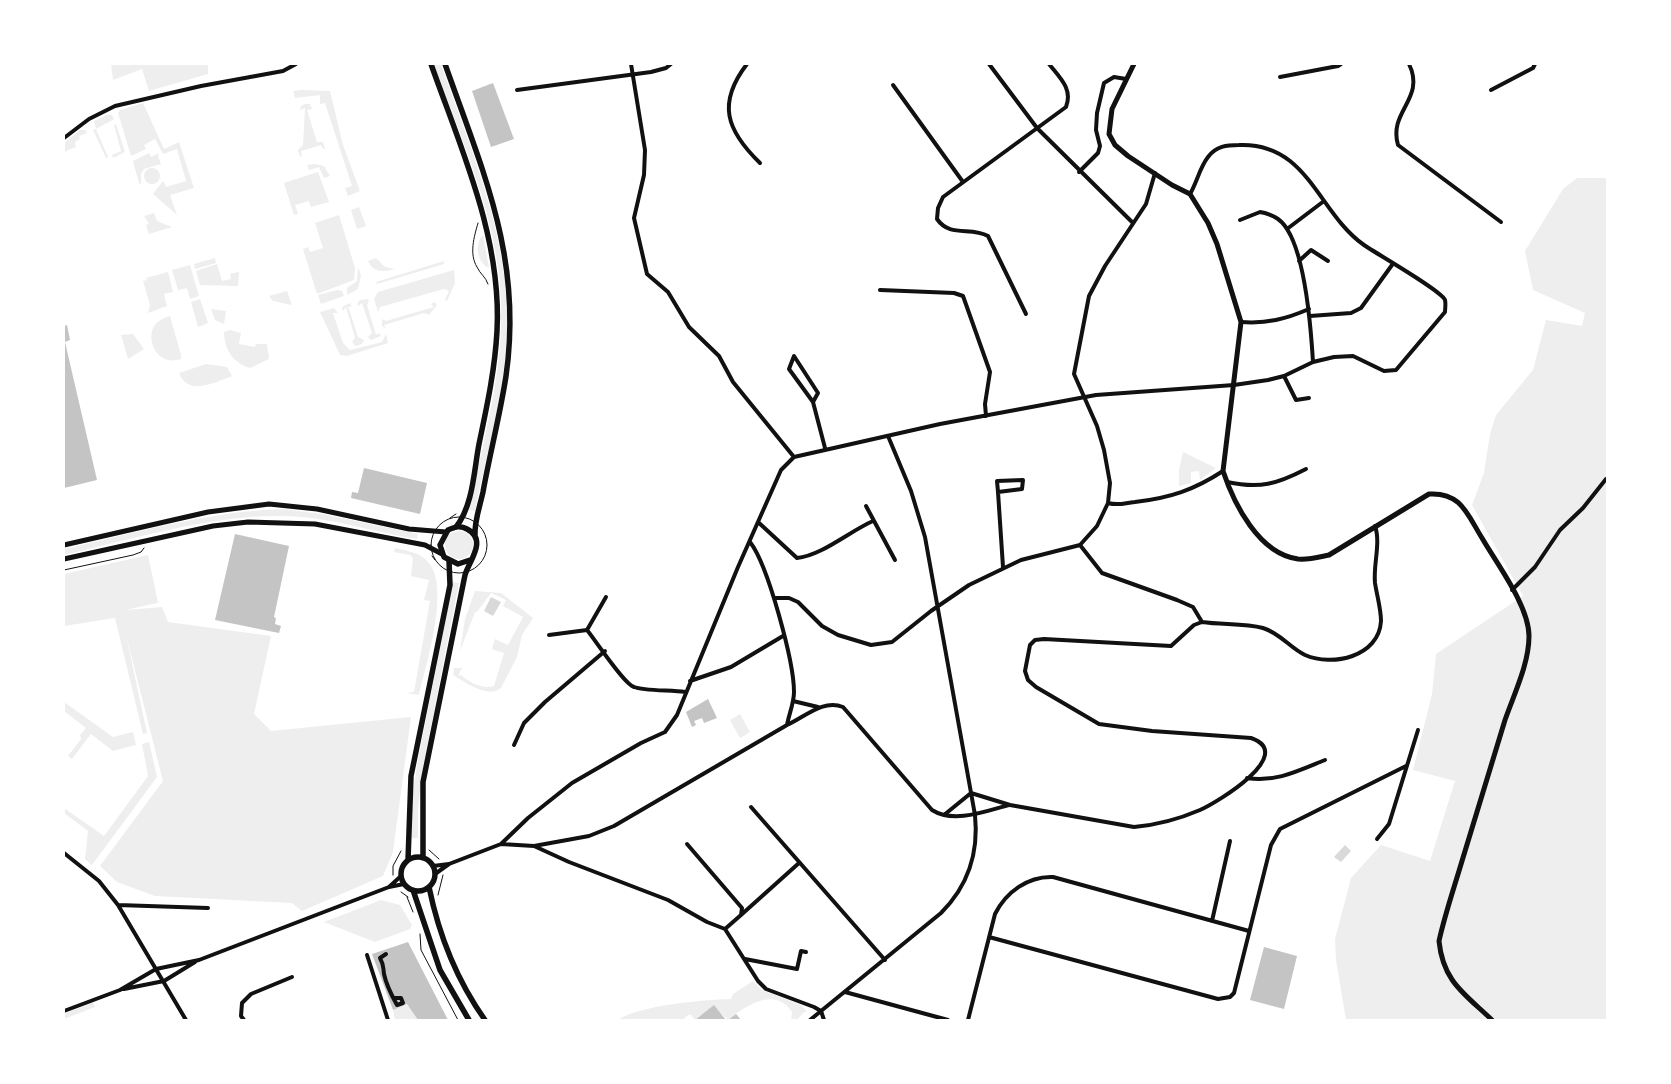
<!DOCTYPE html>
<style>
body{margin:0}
#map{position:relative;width:1671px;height:1084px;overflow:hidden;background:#fff;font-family:Figtree,sans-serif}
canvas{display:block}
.frame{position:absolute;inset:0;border:65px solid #fff;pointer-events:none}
</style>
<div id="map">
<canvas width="1671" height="1084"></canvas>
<div class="frame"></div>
</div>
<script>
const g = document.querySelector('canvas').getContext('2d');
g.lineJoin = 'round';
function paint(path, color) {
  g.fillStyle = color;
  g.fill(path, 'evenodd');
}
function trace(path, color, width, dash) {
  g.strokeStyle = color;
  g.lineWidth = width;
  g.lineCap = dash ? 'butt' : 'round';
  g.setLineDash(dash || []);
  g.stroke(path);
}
const green = new Path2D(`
 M111,64H208V74L149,91L142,69L113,80Z
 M434,64H441C469,146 506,228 507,316C508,381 488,447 475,511L469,510C483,441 504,371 501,300C498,219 461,139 434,64Z
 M302,90L330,91L343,145L360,191L348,196L345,188L352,186L325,103L320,104V95L295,98L293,91Z
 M143,103L164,149L179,142L194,188L170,195L177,215L153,194L163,181L166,187L186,181L177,149L163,154L155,139L144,145L146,149L131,156L118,113L120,110Z
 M305,104H310L312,109L307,110L317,142H323L325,149H323L321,145L301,151L302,156L300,157L298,150L303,145L305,108L300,110L301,106Z
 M107,115H112L114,119L96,129L108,157L106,158L93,130L96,129L94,121Z
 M116,124L125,152L113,158L112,155L121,151L114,125Z
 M80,130H86L87,133L79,136L80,139L75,142L76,147L64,152V143Z
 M149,153L151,157L159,153L158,156L161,164L144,169L141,174V185L139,183L133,161Z
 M315,164L324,166L330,176L324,178L319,167L309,170L307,165Z
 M144 176a8 8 0 1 1 16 0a8 8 0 1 1-16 0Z
 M318,172L329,202L311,207L309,201L295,205L298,214L294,215L284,183Z
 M1577,178H1607V1020H1346L1336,960L1335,939L1351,878L1381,845L1430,861L1455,781L1413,770L1432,694L1436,654L1523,596L1472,505L1484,473L1490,434L1496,415L1533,370L1546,320L1582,326L1585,313L1533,290L1525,251L1563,189Z
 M359,207L366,226L357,229L351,210Z
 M154,213L157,221L172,227L149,234L146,225L149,224L144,216Z
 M339,215L355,268L354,280L317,294L303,249L308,247L310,252L323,248L315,223Z
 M483,235L489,268C477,263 474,244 483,235Z
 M215,258L216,263L195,269L194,264Z
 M376,258L385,267L395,269C384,272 373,273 368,261Z
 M444,261V264L377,284L376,282Z
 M217,264L222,281L231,279L230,274L239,272L238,286L200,285L196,271Z
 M190,265L199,296L190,299L187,288L178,290L172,270Z
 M358,267L361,275L358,289L347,295V288L357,281Z
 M454,270L455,283L447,301L445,300L449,291L444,289L380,307L378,312L374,299L378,292Z
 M168,272L173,292L164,294L167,306L148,313L150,305L143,281L147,280L146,278Z
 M337,290L342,291L344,296L321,304L318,295Z
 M287,291L292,305L273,301L269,296Z
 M200,299L208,323L198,327L191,302Z
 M368,299L369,301L367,305L376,335L379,333L381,336L371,340L368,337L372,333L362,303L358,306L357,304L360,300Z
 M434,302L437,305L429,315L424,313L384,325L386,329L382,326V319L386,321L434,307L431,304Z
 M350,303L352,307L348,306L358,337L364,340L362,344L356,346L352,342L355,338L346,307L343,311L342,307Z
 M334,308L338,313H333L343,343L350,350L382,342L386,334L388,343L347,356L340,355L320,312Z
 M211,309L226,311L224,324L215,320Z
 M170,316L181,355V359C153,368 143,331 159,321C162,319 166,317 170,316Z
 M230,330L241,333L239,344L255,347L256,344H267L269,359L250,368C233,363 224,349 224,332Z
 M133,334L144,349L128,359L121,335Z
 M206,364L227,367L232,376C216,382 188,397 179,373Z
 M1183,452L1216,468L1200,480L1199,471L1191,472V483L1179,486V470Z
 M283,509L322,514L418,534L417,539C372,532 327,516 281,516C210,515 133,539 64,555V549C136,533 209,511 283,509Z
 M445 545a14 14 0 1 1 28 0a14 14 0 1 1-28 0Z
 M395,548C408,551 420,552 429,563C450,589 426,665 419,695L407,693L414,692L430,601L424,600L429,580L411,576L413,558L410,555L394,552Z
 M148,555L158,603L125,610L162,607L168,622L271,636L254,714L271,731L411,717L393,852L383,876L302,911L292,903L155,896L117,882L100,866L163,781L126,635L147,733L143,734L115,618L64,626V574Z
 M453,582L459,583L423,767L418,808V838H412L411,806L417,765Z
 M475,591L501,593L533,618L522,635L517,657L501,688C488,699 465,682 453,675L454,668H462L458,676L461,675C468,682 484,690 494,686L504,653L492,649L495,639L508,645L523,617L503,606L506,600L491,593L477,612H475L460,651L465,619Z
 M64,702L113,737L133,732L136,745L113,751L91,734L72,759L68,756L81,739L80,735L86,728L64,711Z
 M740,714L750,732L740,738L730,720Z
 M149,742L157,777L92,865L85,859L88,831L64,813V808L104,836L148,776L142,744Z
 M381,900L400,905L412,925L410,929L375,942L324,922Z
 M753,981L762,990L801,1005L807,1012H804L797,1020H791L792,1012C774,986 746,1006 728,1020L714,1006L695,1020L690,1014L682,1020H618C640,1005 703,1000 731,999L733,994Z
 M93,1002L95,1007L64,1019V1014Z
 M407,1004L418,1020H395L393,1010Z`);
const water = new Path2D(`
 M491,597L501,602L493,616L484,611Z
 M1345,845L1351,851L1341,862L1334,857Z`);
const building = new Path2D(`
 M493,83L514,139L491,147L472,91Z
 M67,325L70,340L65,342L97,480L64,488V326Z
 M364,468L427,483L420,514L351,498L352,492L358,493Z
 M235,534L289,546L274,617L276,618L275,624L281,626L279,633L215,620Z
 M708,699L717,718L704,723L702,718L694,721L696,725L692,727L686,712Z
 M408,942L448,1020H418L407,1004L393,1010L372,954Z
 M1264,947L1297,956L1284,1009L1250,1000Z
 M714,1005L726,1020H695Z
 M736,1014L741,1020H728Z`);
const path = new Path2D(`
 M478,223C474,237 469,254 477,267C480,274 486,277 488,284
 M431 545a28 28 0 1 1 56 0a28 28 0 1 1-56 0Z
 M450,518L456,514
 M432,556L435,560
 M64,570L133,555L141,552L144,548
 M429,850L439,859
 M393,875V866L401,851
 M401,892L408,897
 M438,895L443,875
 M407,897L413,912
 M420,934L421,950L458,1020`);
const minor = new Path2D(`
 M631,64L645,150L644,175L634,218L647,274L668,292L689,327L719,356L733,382L794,457
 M747,64C717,103 726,130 760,163
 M989,64L1037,128L1132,222
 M1409,64C1426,99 1388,111 1398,145L1501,222
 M1280,77L1338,66L1341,64
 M893,85L963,182
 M517,90L651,72L666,68L671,64
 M1491,90L1533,68L1535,64
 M64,138L89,119L115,106L201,86L283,71L296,64
 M1079,172L1098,153L1100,146L1096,130L1097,113L1104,83L1114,77L1126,79
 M1240,220L1260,212C1266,213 1272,215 1278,219C1305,238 1311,329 1313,362
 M1287,229L1324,201
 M1299,261L1311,250L1328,261
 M880,290L954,293L963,296L990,372L985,404L986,416
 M1026,314L988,236C971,226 950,238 937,219L938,208L943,197L1066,107C1073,89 1060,78 1049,64
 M1310,316L1351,313L1361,308L1392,265
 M1241,322C1266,324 1286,319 1309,309
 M1284,376L1296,400L1309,398
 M813,402L818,393L794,356L789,369L813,402L825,448
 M1227,482C1260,489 1277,484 1306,469
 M998,492L997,481L1023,480L1022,489L998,492L1003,567
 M1108,503C1119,506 1124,503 1135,502C1170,498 1194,490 1223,471
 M866,506L895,560
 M758,522L797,558C821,556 850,531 873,521
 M1080,545L1102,573L1177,600L1193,607L1202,622
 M1512,590L1535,567L1560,530L1583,508L1606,479
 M606,597L587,630C596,641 624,684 634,687C644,691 672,690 685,692
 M774,598H789L798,602L822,626L838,635L871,645L892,642L931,611L969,585L1021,560L1080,545L1097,526L1108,503L1110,483L1104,450L1097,426L1074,374L1089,296L1105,266L1146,204L1155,173
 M549,635L587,630
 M690,681L731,667L783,636
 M793,701L818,707
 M787,725C805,717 823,699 843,707L932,810C954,824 986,811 1009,805
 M514,745L524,723L545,702L605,651
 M1247,778C1275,783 1300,770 1325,760
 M751,807L885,960
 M944,815L971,793L1010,805L1134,827C1157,825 1179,819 1200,810C1218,802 1297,754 1251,738L1152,731L1099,724L1036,687L1028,680L1025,671L1030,645L1035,640L1044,639L1171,646L1194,625L1202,622C1222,625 1244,623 1263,628C1280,633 1290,648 1305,655C1332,667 1379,657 1381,621C1381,609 1377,596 1375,583C1373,565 1381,543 1375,526
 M1377,839L1389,824L1418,730
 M501,844L534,846L569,862L668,900L707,922L725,929L758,981L766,989L814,1007L821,1011L824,1020
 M687,844L742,908L741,915L725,929
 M534,846L589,836L614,826L787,725C789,714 794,703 794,692C794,662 768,565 750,542
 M64,853L99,881L118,905L186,1020
 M433,866L449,864L501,844L528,818L572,783L641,743L665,732L677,715L738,567L781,470L794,457L940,424L1096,395L1234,385L1268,380L1284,376L1313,362L1334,357L1353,356L1384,371L1396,370L1445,312C1445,309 1446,304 1445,300C1442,291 1377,254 1364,245C1318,213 1308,142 1239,145C1227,145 1216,146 1208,157C1200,167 1197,182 1190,194
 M435,874L449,864
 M389,887L401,876
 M118,905L208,908
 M741,915L799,863
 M1212,921L1230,841
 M989,937L1218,999L1230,997L1234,993L1271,845L1280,829L1406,766
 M386,954L380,958C384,965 383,967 384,974C386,984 392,996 397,1005L403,1003L401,998H394
 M367,955L388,1020
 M745,959L797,969L801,951L806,952
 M124,989L164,981L195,962
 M845,992L948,1020
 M64,1011L120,990L156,969L199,960L389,887L404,884
 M244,1020L241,1016L242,1003L251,994L292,977
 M810,1020L941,913C968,886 979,854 975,815L925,537L911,491L888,436
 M968,1020L995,914C1006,892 1028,876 1053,877L1249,931`);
const tertiary = new Path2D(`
 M1134,64L1112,109L1109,134L1115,145L1128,156L1172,185L1190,194L1208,223L1217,244L1241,322L1223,471C1234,504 1259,554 1298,559C1309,560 1319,557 1329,555L1429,494C1461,492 1467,514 1482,538C1497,564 1529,606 1529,636C1529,664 1514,694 1505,720C1491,767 1476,814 1462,861C1454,888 1445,914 1439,941C1443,982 1465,994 1492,1020
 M64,545L208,512L269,504L317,509L409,529L446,532
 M64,559L213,526L248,522L315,524L425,545L442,554`);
const secondary = new Path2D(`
 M431,64C461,149 502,238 497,331C495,369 487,406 479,444C474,470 473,506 456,527
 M445,64C483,172 523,258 506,376C500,415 490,453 483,492C480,506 474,522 475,536
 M401 874a17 17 0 1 1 34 0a17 17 0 1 1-34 0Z
 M423,858V782L465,575C469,561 488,540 467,529C460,525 455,527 448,530L440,545L444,557L458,564L470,560
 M408,860L411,776L450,585L449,561
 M429,887C439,936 456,979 485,1020
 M413,890L440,970L469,1020`);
paint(green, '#eee');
paint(water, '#d9d9d9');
paint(building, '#c4c4c4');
trace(path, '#111', 1);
trace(minor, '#111', 4);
trace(tertiary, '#111', 5);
trace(secondary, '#111', 5.5);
</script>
